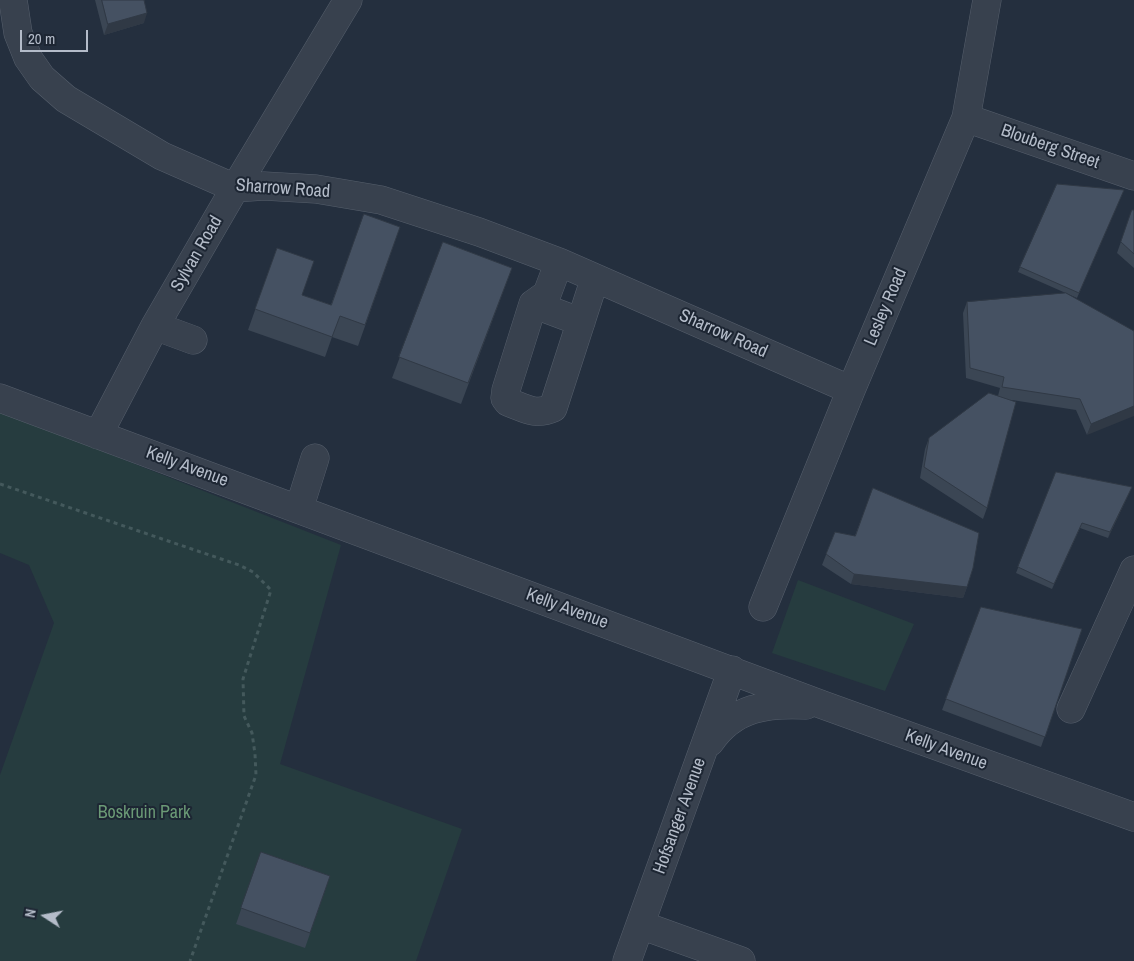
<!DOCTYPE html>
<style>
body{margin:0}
#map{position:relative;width:1134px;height:961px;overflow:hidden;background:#242f3e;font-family:"Archivo Narrow",sans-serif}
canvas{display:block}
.north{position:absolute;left:20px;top:891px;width:50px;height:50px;-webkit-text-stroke:4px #1d2633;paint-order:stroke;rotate:281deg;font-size:14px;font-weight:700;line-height:20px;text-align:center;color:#b4bcc9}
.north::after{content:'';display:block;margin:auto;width:18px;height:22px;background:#b4bcc9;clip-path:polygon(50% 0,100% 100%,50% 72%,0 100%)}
.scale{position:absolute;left:20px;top:30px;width:68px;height:22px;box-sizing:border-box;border:2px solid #b4bcc9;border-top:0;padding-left:6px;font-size:15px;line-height:18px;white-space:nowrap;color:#b4bcc9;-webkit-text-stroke:4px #1d2633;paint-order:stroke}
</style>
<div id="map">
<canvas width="1134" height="961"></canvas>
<div class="north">N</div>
<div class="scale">20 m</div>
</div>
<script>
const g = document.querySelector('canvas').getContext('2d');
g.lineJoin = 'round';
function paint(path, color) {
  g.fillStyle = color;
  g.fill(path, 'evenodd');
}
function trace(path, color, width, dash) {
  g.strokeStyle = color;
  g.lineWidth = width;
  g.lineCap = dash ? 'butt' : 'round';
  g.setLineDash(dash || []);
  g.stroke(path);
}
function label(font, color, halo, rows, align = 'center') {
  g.font = font + ' "Archivo Narrow",sans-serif';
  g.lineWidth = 4;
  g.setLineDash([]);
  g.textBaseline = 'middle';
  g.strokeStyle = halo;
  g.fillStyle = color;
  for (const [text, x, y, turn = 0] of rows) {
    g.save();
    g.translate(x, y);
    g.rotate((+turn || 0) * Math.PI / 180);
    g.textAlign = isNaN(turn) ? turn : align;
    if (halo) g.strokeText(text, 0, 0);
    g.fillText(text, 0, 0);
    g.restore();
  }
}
const green = new Path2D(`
 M0,411L341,545L280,764L462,829L416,961H0V775L54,623L29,565L0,553Z
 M798,580L914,624L885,691L772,653Z`);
const path = new Path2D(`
 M0,484L239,565L253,572L271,590L243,679L244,716L252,733L255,754L256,775L190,961`);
const minor = new Path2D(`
 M13,0L18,33L28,58L42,78L66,99L162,156L235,188L264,186L316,189L381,200L479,232L559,262L851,390
 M966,118L1134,176
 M559,262L547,294L533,304L506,390L505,398L508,402C525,408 535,416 553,408L595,278
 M533,304L581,322
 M155,326L193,340
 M0,398L823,705L1134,817
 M98,435L155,326L235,188L348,0
 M299,509L315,458
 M763,607L851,390L966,118L987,0
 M1071,709L1134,570
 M710,742C734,707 767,703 806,705
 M641,925L741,961
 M627,961L732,670`);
const wall = new Path2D(`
 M95,0H144V23L104,35Z
 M1124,190L1077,298L1018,272L1020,267Z
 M1132,210H1134V268L1117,253Z
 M400,227L358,346L332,337L325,357L248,330L277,248L302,295L331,305Z
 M443,242L512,268L461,404L392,378Z
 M967,302L1134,331L1087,435L1076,410L1012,400L987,508L983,519L920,478L925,449L929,438L998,396L1000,388L966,378L963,313Z
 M1056,472L1132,487L1108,538L1080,528L1052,589L1016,573Z
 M835,532L967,587L963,598L851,584L822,565Z
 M981,607L1082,629L1041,747L942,710Z
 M261,852L330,876L305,948L236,924Z`);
const shadedWall = new Path2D(`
 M147,13L144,23L104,35L108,24Z
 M1134,406V416L1087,435L1091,424Z
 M1132,487L1130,492L1108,538L1110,532Z
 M854,574L967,587L963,598L851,584Z`);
const building = new Path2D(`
 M102,0H144L147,13L108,24Z
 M1057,184L1124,190L1079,293L1020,267Z
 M1132,210H1134V254L1121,242Z
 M364,214L400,227L365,325L340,316L332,337L255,309L277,248L314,261L302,295L331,305Z
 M443,242L512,268L468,383L399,357Z
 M1066,293L1134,331V406L1091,424L1080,399L1002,387L1004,377L970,368L967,302Z
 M989,393L1016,402L987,508L924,467L929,438Z
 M1056,472L1132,487L1110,532L1082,523L1054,584L1018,567Z
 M873,488L979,533L973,568L967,587L854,574L826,554L835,532L855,536Z
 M981,607L1082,629L1045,737L946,699Z
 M261,852L330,876L310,933L241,908Z`);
const streetNames = [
 ["Blouberg Street",1050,147,19],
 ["Sharrow Road",283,189,4],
 ["Sylvan Road",197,254,-60],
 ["Lesley Road",886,307,-67],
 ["Sharrow Road",723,334,24],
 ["Kelly Avenue",187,467,20],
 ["Kelly Avenue",567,609,20],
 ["Kelly Avenue",946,750,20],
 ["Hofsanger Avenue",680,816,-70]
];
const parkNames = [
 ["Boskruin Park",144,813]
];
paint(green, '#263c3f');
trace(minor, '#565f6c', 29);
trace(path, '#44595c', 3, [4, 4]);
trace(minor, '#38414e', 28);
paint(wall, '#3b4654');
paint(shadedWall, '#303945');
paint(building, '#455162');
trace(building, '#303945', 1);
label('18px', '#b4bcc9', '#1d2633', streetNames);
label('18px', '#6b9a76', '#1d2633', parkNames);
</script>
